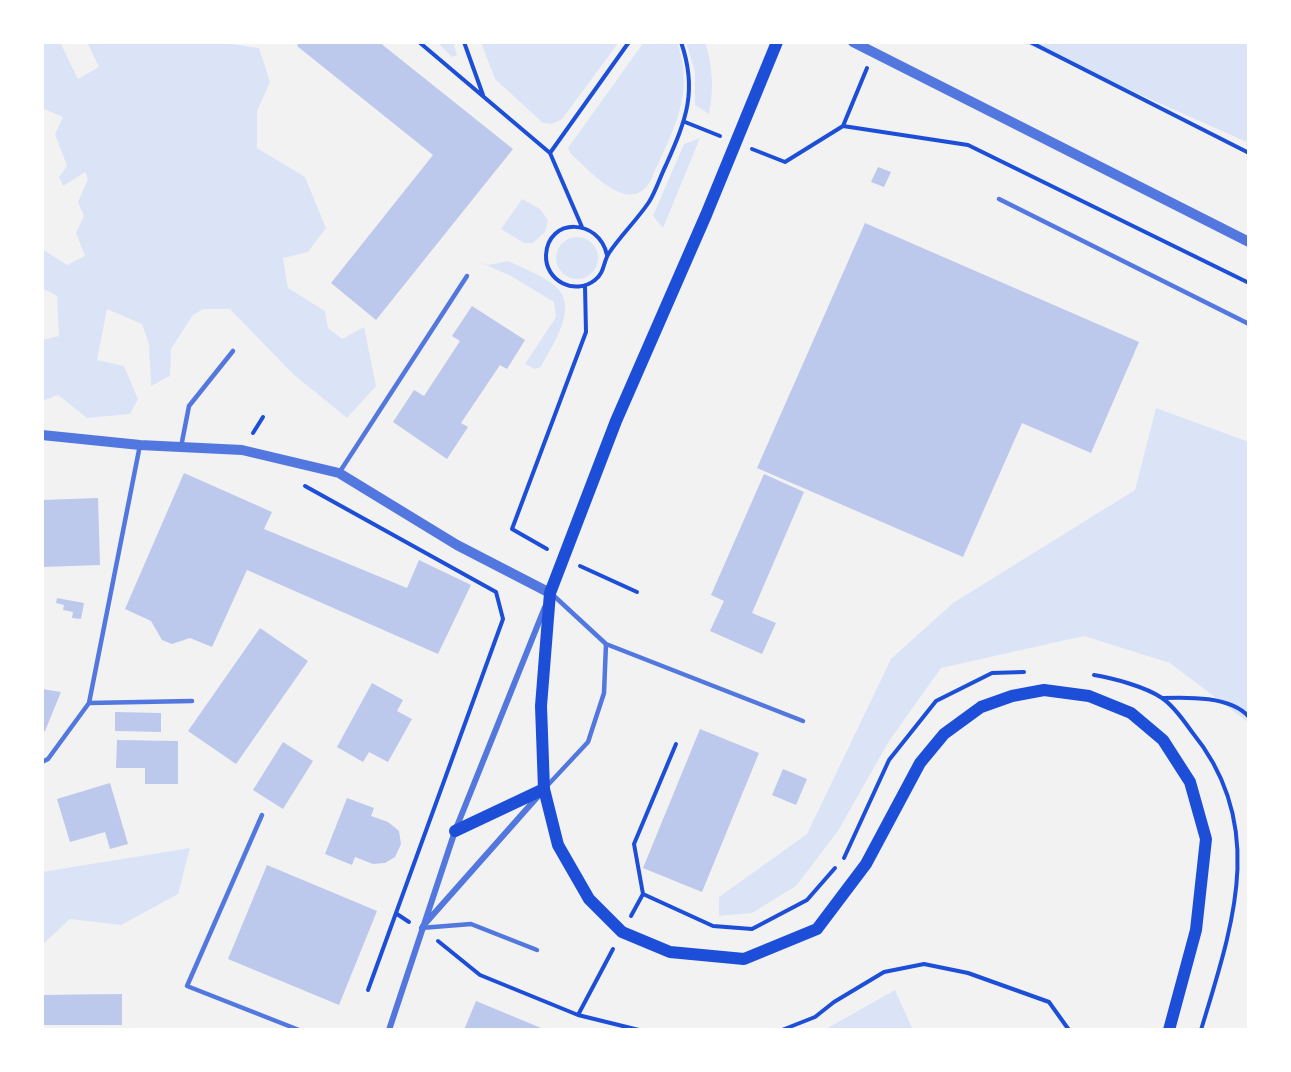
<!DOCTYPE html>
<style>
body{margin:0}
#map{position:relative;width:1291px;height:1072px;overflow:hidden;background:#f2f2f2;font-family:Helvetica,sans-serif}
canvas{display:block}
.frame{position:absolute;inset:0;border:44px solid #fff;pointer-events:none}
</style>
<div id="map">
<canvas width="1291" height="1072"></canvas>
<div class="frame"></div>
</div>
<script>
const g = document.querySelector('canvas').getContext('2d');
g.lineJoin = 'round';
function paint(path, color) {
  g.fillStyle = color;
  g.fill(path, 'evenodd');
}
function trace(path, color, width, dash) {
  g.strokeStyle = color;
  g.lineWidth = width;
  g.lineCap = dash ? 'butt' : 'round';
  g.setLineDash(dash || []);
  g.stroke(path);
}
const green = new Path2D(`
 M60,42L78,79L99,67L87,42H218L259,48L270,82L257,111V148L305,177L326,228L308,252L283,258L288,288L325,311L328,328L342,339L364,327L376,386L347,418L293,374L230,309H203L193,315L171,349L170,376L151,386L149,344L142,324L107,309L97,360L124,366L138,399L130,414L87,418L58,395L42,401V340L59,336L57,296L42,288V249L67,265L85,256L76,233L84,216L78,202L88,179L85,172L63,186L59,177L67,166L55,134L63,117L42,108V43Z
 M437,42H453L457,55L452,57Z
 M481,42H619L562,119L552,124L543,123L495,79Z
 M644,42H677C696,95 672,131 651,180C630,218 590,171 571,154L568,148Z
 M686,42H705C713,67 714,88 709,114L695,105V72Z
 M1022,42H1249V143Z
 M700,138L663,228L653,216L684,144Z
 M522,199L540,209L548,220L545,232L533,243H524L501,229Z
 M556 258a21 21 0 1 1 42 0a21 21 0 1 1-42 0Z
 M477,261L488,265L508,261C523,268 541,275 554,285C581,306 552,345 541,367L535,369L525,364L556,317L554,302L511,276Z
 M1156,408L1249,442V723L1170,663L1084,636L941,668L889,741L838,831L796,886L752,913L719,916V897L807,834L891,659L953,603L1135,490Z
 M190,848L178,894L121,925L70,919L42,945V872Z
 M895,990L913,1030H824Z`);
const building = new Path2D(`
 M300,42H379L513,149L376,320L331,283L433,155L297,46Z
 M878,167L891,172L884,187L871,182Z
 M865,223L1139,342L1091,453L1022,423L963,557L757,468Z
 M472,306L525,340L507,369L500,365L461,423L468,427L447,459L393,422L414,390L424,396L460,341L452,336Z
 M184,473L272,512L264,529L407,588L419,560L471,585L438,654L247,570L212,647L190,638L172,644L162,640L151,621L125,609Z
 M764,474L804,492L752,613L776,623L762,654L710,631L724,601L711,595Z
 M98,498L100,565L42,567V500Z
 M57,598L84,603L81,619L72,618L73,612L63,610L64,605L56,603Z
 M260,628L308,661L236,764L188,731Z
 M372,683L403,700L397,711L412,719L388,762L369,752L363,762L337,747Z
 M42,689L61,692L45,731H42Z
 M115,712L161,713V732L115,731Z
 M700,729L759,753L702,892L643,868Z
 M117,740L178,741V784H145V768H116Z
 M283,742L313,761L283,809L253,790Z
 M783,769L807,779L796,805L772,795Z
 M110,783L128,844L110,849L105,832L70,842L57,799Z
 M347,798L374,808L371,816L388,822L399,831L401,844L395,857L385,863L373,864L355,857L352,865L325,854Z
 M267,865L377,911L339,1005L228,959Z
 M122,994V1025H42V995Z
 M476,1001L546,1030H464Z`);
const path = new Path2D(`
 M419,42L550,153L582,227
 M464,42L483,95
 M1030,42L1249,153
 M685,122L720,136
 M843,126L867,68
 M752,149L785,162L843,126L968,145L1249,283
 M550,153L629,42
 M607,255C599,218 548,217 546,255C545,281 575,296 595,280C605,272 603,262 609,253C621,235 637,220 649,202C656,191 660,177 666,165C686,120 698,91 681,42
 M253,433L263,417
 M305,486L496,592L503,619L368,990
 M547,549L512,529L586,332L585,286
 M580,566L637,592
 M1094,675C1113,678 1146,687 1162,698C1174,706 1184,721 1192,732C1269,826 1232,927 1201,1030
 M1162,698C1188,697 1231,696 1249,717
 M676,744L634,844L643,894L713,926L752,929L807,900L835,868
 M844,858L889,760L936,701L992,673L1024,672
 M397,914L409,922
 M631,916L643,894
 M438,941L480,975L578,1015L639,1030
 M578,1015L613,949
 M782,1030L815,1017L834,1002L884,972L924,964L968,973L1049,1002L1069,1030`);
const service = new Path2D(`
 M999,199L1249,324
 M181,447L189,406L233,351
 M339,473L467,276
 M606,644L803,721
 M89,703L192,701
 M42,762L48,759L89,703L140,445
 M546,787L588,742L604,693L606,644L553,595
 M262,815L187,986L299,1030
 M421,928L471,924L537,950`);
const minor = new Path2D(`
 M423,926L540,794
 M389,1030L455,831L545,607`);
const tertiary = new Path2D(`
 M853,42L1249,242
 M42,435L140,445L242,450L339,473L457,545L550,593`);
const secondary = new Path2D(`
 M777,42L706,215L616,421L550,593L541,706L544,789L558,845L589,899L622,932L670,952L744,959L817,929L866,864L920,763L944,734L981,707L1012,696L1044,690L1089,696L1131,713L1163,740L1190,782L1206,839L1196,930L1169,1030
 M455,831L544,789`);
paint(green, '#dbe4f7');
paint(building, '#bdc9ec');
trace(path, '#1d4ed8', 4);
trace(service, '#5277de', 4.5);
trace(minor, '#5277de', 6);
trace(tertiary, '#5277de', 10);
trace(secondary, '#1d4ed8', 12);
</script>
